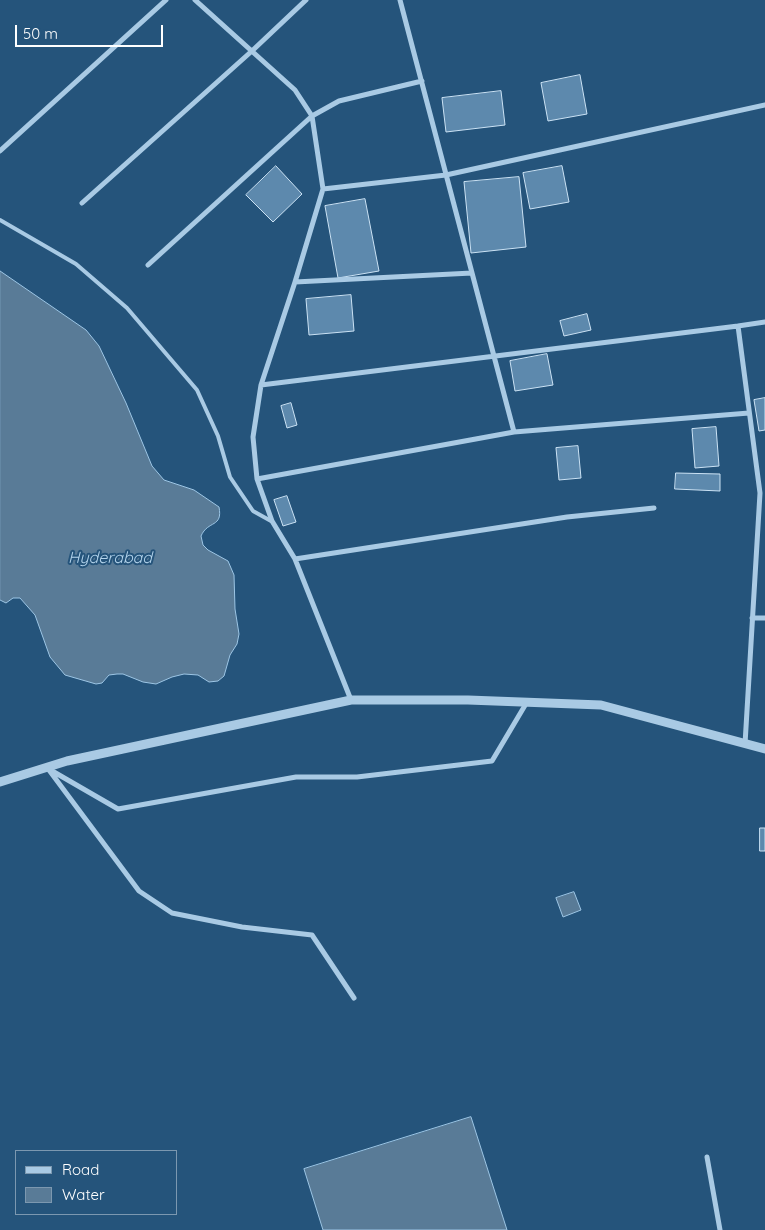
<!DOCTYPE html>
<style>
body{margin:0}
#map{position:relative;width:765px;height:1230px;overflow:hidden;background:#25547b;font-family:Quicksand,sans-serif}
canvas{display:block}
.legend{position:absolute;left:15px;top:1150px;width:162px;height:65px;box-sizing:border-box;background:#25547b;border:1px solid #7c98b0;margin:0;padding:6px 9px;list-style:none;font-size:15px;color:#fff}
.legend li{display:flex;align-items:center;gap:10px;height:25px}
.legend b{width:25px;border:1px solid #7c98b0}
.scale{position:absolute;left:15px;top:25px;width:148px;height:22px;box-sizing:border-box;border:2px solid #fff;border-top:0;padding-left:6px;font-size:15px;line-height:18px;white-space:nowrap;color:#fff;-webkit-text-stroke:4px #25547b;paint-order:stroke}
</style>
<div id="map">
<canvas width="765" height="1230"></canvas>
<ul class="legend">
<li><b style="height:6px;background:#a9cae4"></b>Road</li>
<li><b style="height:14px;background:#597b97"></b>Water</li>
</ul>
<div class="scale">50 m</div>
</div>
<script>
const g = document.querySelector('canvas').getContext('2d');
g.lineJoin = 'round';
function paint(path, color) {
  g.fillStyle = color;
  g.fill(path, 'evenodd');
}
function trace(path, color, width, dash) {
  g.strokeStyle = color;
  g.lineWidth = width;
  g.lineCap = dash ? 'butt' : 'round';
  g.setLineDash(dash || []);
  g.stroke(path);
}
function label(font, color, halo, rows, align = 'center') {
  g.font = font + ' Quicksand,sans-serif';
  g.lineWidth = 4;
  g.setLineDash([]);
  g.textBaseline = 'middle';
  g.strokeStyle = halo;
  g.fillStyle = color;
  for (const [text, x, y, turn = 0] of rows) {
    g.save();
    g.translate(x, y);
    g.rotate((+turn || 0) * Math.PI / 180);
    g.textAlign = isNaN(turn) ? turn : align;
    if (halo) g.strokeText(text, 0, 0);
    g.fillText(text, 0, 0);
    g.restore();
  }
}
const water = new Path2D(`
 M0,271L86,330L99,346L126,403L152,466L164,480L194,490L219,507C223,528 208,520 201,536L203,545L208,550L228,561L234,575L235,609L239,634L237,644L230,655L224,676L218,681L209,682L198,675L184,674L172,677L156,684L143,682L123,674H117L109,675L102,683L96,684L65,675L50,657L35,615L20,598H13L6,603L0,600Z
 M574,892L581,910L563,917L556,898Z
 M471,1117L507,1230H323L304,1169Z`);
const building = new Path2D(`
 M580,75L587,114L548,121L541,83Z
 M501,91L505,125L446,132L442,98Z
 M276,166L302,194L273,222L246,195Z
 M562,166L569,202L530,209L523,173Z
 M519,177L526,247L471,253L464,182Z
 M365,199L379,271L338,278L325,206Z
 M351,295L354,331L309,335L306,299Z
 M587,314L591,330L564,336L560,321Z
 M547,354L553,385L515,391L510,361Z
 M765,398V430L759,431L754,400Z
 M291,403L297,425L287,428L281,406Z
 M716,427L719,466L695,468L692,429Z
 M578,446L581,478L559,480L556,448Z
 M676,473L720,474V491L675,489Z
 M287,496L296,522L283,526L274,500Z
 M760,828H765V851H760Z`);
const service = new Path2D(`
 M0,220L76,264L127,308L197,390L218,436L230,477L253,511L271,521`);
const minor = new Path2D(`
 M195,0L295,90L312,116L323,189
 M400,0L514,432
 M0,151L166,0
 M82,203L253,50L306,0
 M148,265L312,116L339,101L422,81
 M295,282L323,189L446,175L765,105
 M261,385L738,326
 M257,479L514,432L749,413
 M295,559L567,517L654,508
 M752,618H765
 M351,700L295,559L272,521L257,479L253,437L261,385L295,282L472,273
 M745,744L760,493L738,326L765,322
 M47,768L118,809L296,777H357L492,761L527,702
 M49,770L139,891L172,913L242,927L312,935L354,998
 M707,1157L720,1230`);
const tertiary = new Path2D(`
 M0,782L67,761L351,700H468L601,705L765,749`);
const waterNames = [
 ["Hyderabad",110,558]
];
paint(water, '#597b97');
trace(water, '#9dc6e5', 1);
paint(building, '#5d89ad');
trace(building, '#cbe2f4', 1);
trace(service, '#a9cae4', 4);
trace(minor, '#a9cae4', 5);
trace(tertiary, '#a9cae4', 9);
label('italic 16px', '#b4d4ec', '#25547b', waterNames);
</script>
